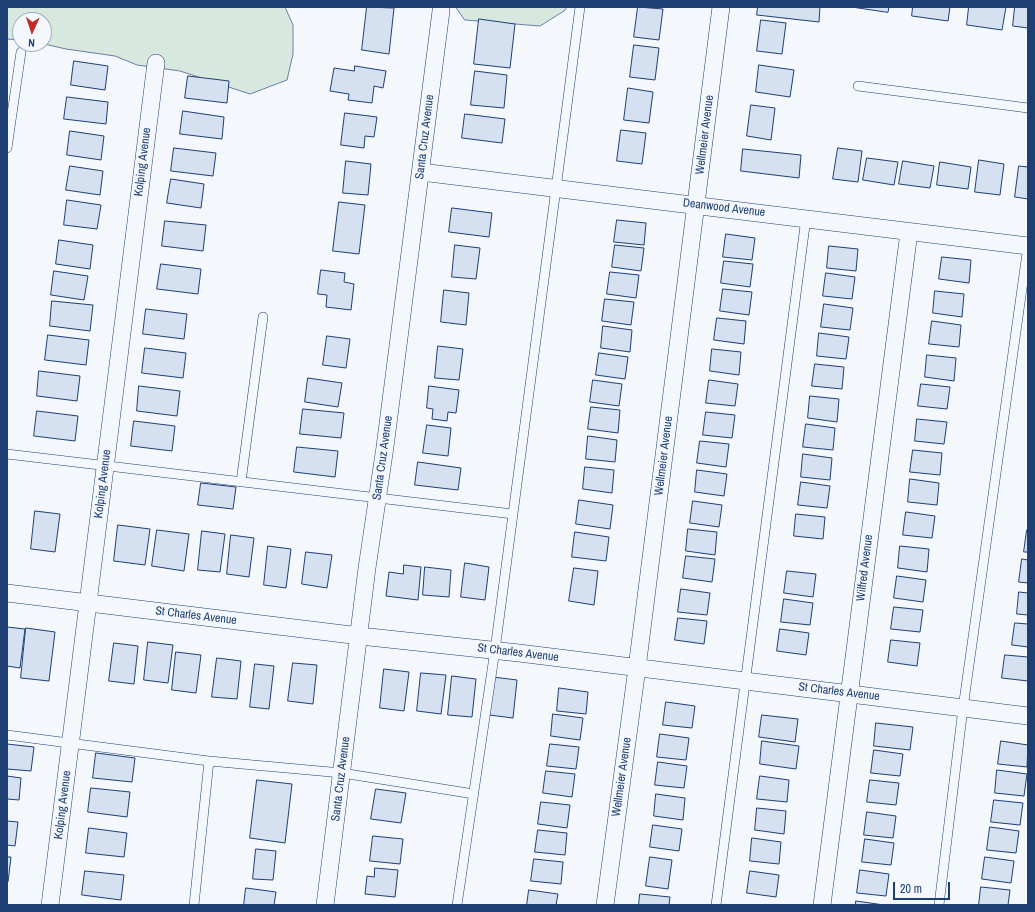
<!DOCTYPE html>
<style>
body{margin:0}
#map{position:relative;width:1035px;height:912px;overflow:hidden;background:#f4f7fb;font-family:"Archivo Narrow",sans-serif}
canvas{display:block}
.frame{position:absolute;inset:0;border:8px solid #1d3f73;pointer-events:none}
.north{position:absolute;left:12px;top:12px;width:40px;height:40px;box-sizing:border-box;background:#f4f7fb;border:1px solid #9eadc5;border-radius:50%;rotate:183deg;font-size:11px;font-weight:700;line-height:16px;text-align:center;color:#1d3f73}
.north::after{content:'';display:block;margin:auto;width:14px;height:18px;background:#c62828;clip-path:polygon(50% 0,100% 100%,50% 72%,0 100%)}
.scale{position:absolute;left:893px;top:882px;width:57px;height:18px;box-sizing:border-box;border:2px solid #1d3f73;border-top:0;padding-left:5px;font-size:12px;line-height:14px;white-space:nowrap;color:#1d3f73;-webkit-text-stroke:3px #f4f7fb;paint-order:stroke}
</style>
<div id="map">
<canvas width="1035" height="912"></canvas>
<div class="frame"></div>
<div class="north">N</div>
<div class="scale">20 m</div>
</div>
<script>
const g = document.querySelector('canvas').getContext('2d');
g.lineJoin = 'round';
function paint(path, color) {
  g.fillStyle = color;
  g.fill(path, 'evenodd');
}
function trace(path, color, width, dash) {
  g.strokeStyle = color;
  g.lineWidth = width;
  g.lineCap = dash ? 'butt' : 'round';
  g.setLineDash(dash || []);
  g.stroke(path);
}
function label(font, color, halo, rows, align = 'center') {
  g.font = font + ' "Archivo Narrow",sans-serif';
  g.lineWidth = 3;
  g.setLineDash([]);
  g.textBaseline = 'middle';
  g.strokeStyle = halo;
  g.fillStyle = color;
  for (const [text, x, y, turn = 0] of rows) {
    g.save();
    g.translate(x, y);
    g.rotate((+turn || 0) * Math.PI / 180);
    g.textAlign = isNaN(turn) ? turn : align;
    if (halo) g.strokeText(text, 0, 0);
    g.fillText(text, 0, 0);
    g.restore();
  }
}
const green = new Path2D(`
 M7,7H285L293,25V54L287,80L250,94L180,71L137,65L115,56L66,49L44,44V20H20V40L7,39Z
 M456,7H567L564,11L540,26L465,20Z`);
const building = new Path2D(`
 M367,7L394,8L389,54L362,50Z
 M638,7L663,9L659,40L634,37Z
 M758,7H820L819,22L757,15Z
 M852,7H889L888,12Z
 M913,7H950L948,21L912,16Z
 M969,7H1006L1002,30L967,25Z
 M1015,7H1028V28L1013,26Z
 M479,19L515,24L510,68L474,64Z
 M761,20L786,23L782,54L757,51Z
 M634,45L659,48L655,80L630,77Z
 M74,61L108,66L105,90L71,85Z
 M759,65L794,70L790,97L756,92Z
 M355,66L386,71L383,88L374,86L372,103L348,100L349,94L330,91L334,68L354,71Z
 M475,71L507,75L504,108L471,105Z
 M188,76L229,81L227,103L185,98Z
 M628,88L653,92L649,123L624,120Z
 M67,97L108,102L106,124L64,119Z
 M751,105L775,108L771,140L747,136Z
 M183,111L224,117L222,139L180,134Z
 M345,113L377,117L374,137L365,136L364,148L341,145Z
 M465,114L505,119L502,143L462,138Z
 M621,130L646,133L642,164L617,161Z
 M70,131L104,136L101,160L67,155Z
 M174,148L216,153L213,176L171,171Z
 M838,148L862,151L858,182L833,179Z
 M743,149L801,155L799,178L741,171Z
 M867,158L898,162L894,185L863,180Z
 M979,160L1004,164L1000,195L975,192Z
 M346,161L371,164L368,195L343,193Z
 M903,161L934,166L930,188L899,184Z
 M940,162L971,167L968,189L937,185Z
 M70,166L103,171L100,195L66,190Z
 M1019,166L1028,167V199L1015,197Z
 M171,179L204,184L201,208L167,203Z
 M67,200L101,205L97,229L64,225Z
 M339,202L365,205L359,254L333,251Z
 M452,208L492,213L489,237L449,232Z
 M617,220L646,223L644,245L614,242Z
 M165,221L206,225L203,251L162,246Z
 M726,234L755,238L752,260L723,257Z
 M59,240L93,245L90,269L56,264Z
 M455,245L480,248L476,279L452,277Z
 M615,245L644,248L641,271L612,267Z
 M829,246L858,249L856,271L827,268Z
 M942,257L971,260L969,283L939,279Z
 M724,261L753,264L750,287L721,283Z
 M161,264L201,269L198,294L157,289Z
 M321,270L345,273L344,282L354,284L351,310L326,307L327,295L318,294Z
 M54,271L88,276L84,300L51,295Z
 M610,272L639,275L636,298L607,294Z
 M826,273L855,277L852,299L823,296Z
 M723,289L752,292L749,315L720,311Z
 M444,290L469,293L466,325L441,322Z
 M935,291L964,294L962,317L933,313Z
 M605,299L634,302L631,325L602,321Z
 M52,301L93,305L90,331L50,326Z
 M824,304L853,308L850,330L821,327Z
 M146,309L187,314L184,339L143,334Z
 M717,318L746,321L744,344L714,340Z
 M932,321L961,325L959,347L929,344Z
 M603,326L632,330L630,352L601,348Z
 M819,333L849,337L846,359L817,356Z
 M48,335L89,340L86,365L45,360Z
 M327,336L350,339L346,368L323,365Z
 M438,346L463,349L459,380L435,378Z
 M145,348L186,353L183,378L142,373Z
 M712,349L741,352L739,375L710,371Z
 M599,353L628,357L625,379L596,375Z
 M927,355L956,358L954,381L925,377Z
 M815,364L844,367L842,389L812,386Z
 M39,371L80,376L77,401L37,396Z
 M308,378L342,383L338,407L305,402Z
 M593,380L622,384L619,406L590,402Z
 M709,380L738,384L735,406L706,403Z
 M921,384L950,387L947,409L918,406Z
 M139,386L180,391L177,416L137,411Z
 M429,386L459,390L456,413L448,412L447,421L432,419L433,409L427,408Z
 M810,396L839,399L837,422L808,418Z
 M591,407L620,410L618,433L588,429Z
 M303,409L344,413L341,438L300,434Z
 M37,411L78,416L75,441L34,436Z
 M706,412L735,415L732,438L703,435Z
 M917,419L947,422L944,444L915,441Z
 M134,421L175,426L172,451L131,446Z
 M806,424L835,428L833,450L803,447Z
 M427,425L451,428L448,456L423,453Z
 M588,436L617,440L615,462L586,459Z
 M700,441L729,444L726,467L697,463Z
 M297,447L338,451L335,477L294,472Z
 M913,450L942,453L940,475L910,472Z
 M803,454L832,458L830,480L801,477Z
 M418,462L461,468L458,490L415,485Z
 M585,467L614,470L612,493L583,489Z
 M697,470L727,474L724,496L695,492Z
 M910,479L939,483L937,505L908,502Z
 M801,482L830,486L827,508L798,505Z
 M201,483L236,487L233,509L198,505Z
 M579,500L613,505L610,529L576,524Z
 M693,501L722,505L719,527L690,523Z
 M35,511L60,514L55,552L31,549Z
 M906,512L935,516L932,538L903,535Z
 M796,514L825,517L823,539L794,536Z
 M118,525L150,529L145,565L114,561Z
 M688,529L717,532L715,555L686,551Z
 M157,530L189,534L184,571L152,566Z
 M1027,530H1028V552H1024Z
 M202,531L225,534L220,572L198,570Z
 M575,532L609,537L606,561L572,557Z
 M231,535L254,538L249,577L227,574Z
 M268,546L291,549L286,588L264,585Z
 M900,546L929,549L927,572L898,568Z
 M306,552L332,555L327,588L302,584Z
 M686,556L715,559L712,582L683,578Z
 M1022,559L1028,560V583L1019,582Z
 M465,563L489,567L485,600L461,597Z
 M404,565L421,567L418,600L386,596L389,572L403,574Z
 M425,567L451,570L449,597L423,595Z
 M574,568L598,571L594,605L569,601Z
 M787,571L816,574L813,597L784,593Z
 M897,576L926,580L923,602L894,598Z
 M681,589L710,593L707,615L678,612Z
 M1019,592L1028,593V615L1017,614Z
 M784,599L813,603L810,625L781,622Z
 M894,607L923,610L920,632L891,629Z
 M678,618L707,621L704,644L675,640Z
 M1015,623L1028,624V647L1012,645Z
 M7,627L25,629L20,668L7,666Z
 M26,628L55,632L49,681L21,678Z
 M780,629L809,633L806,655L777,651Z
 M891,640L920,643L917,666L888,662Z
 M148,642L173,645L168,683L144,680Z
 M114,643L138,646L134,684L109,681Z
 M176,652L201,655L196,693L172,690Z
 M1005,655L1028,657V681L1002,678Z
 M217,658L241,661L237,699L212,697Z
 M293,663L317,665L313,704L288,701Z
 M255,664L274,666L269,709L250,707Z
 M384,669L409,672L404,711L380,708Z
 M421,673L446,675L441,714L417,711Z
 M452,676L476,679L472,717L448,715Z
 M493,677L517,680L513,718L489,715Z
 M559,688L588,692L586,714L557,711Z
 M666,702L695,706L692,728L663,725Z
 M553,714L583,718L580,740L551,736Z
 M762,715L798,719L795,742L759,737Z
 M876,723L913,727L910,750L874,746Z
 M660,734L689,738L686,760L657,757Z
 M762,741L799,746L796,769L760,764Z
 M1001,741L1028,745L1027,767L998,764Z
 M7,744L34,747L31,771L7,769Z
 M550,744L579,747L576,769L547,766Z
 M874,750L903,754L900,776L871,773Z
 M96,753L135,758L132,782L93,778Z
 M658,762L687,766L684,788L655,785Z
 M997,770L1027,774L1024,796L995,793Z
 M546,771L575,774L572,797L543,793Z
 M7,776L21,778L19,800L7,799Z
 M760,776L789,780L787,802L757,799Z
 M257,780L292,784L285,843L250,838Z
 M870,780L899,783L896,805L867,802Z
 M91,788L130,792L127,817L88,812Z
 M376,789L406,793L401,823L371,819Z
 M656,794L685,798L683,820L654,816Z
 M994,800L1023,803L1020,825L991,822Z
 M541,802L570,805L567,828L538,824Z
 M757,808L786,811L784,834L755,830Z
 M867,812L896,816L893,838L864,835Z
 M7,821L18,822L15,846L7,845Z
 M653,825L682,829L679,851L650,847Z
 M990,827L1019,831L1016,853L987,850Z
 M89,828L127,833L124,857L86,853Z
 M538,830L567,833L565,855L535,852Z
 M373,836L403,839L400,864L370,861Z
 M752,838L781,842L779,864L750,861Z
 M865,839L894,843L891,865L862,862Z
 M256,849L276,851L273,880L253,879Z
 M7,857H11L8,882L7,881Z
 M650,857L672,860L668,889L646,886Z
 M985,857L1014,861L1011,883L982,879Z
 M534,859L563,862L561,884L531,881Z
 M375,868L398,870L395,897L365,894L367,876L374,877Z
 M860,870L889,874L886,896L857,893Z
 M85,871L124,875L121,900L82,895Z
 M750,871L779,875L776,897L747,893Z
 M981,887L1010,890L1008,905H979Z
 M246,888L276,892L274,905H244Z
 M529,890L558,894L556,905H527Z
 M640,894L670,897L669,905H639Z
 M856,901L884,905H856Z`);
const lane = new Path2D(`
 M858,86L1028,108
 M7,148L21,52
 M7,454L513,514
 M241,482L263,317
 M7,735L209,761L342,773L474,794
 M194,905L209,761
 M457,905L495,650L580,7
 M716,905L806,218
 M939,905L963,708L1028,246`);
const street = new Path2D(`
 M421,172L1028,246
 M7,593L360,636L519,653L1028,716
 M50,905L156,63
 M325,905L367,568L385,447L441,11
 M605,905L637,668L721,7
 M822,905L909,232`);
const streetNames = [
 ["Wellmeier Avenue",705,135,-83],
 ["Santa Cruz Avenue",425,137,-83],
 ["Kolping Avenue",143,162,-83],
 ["Deanwood Avenue",724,208,7],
 ["Wellmeier Avenue",664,456,-83],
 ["Santa Cruz Avenue",383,458,-82],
 ["Kolping Avenue",103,484,-83],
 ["Wilfred Avenue",865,568,-83],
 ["St Charles Avenue",196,616,7],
 ["St Charles Avenue",518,653,7],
 ["St Charles Avenue",839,692,7],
 ["Wellmeier Avenue",622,777,-82],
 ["Santa Cruz Avenue",341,779,-83],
 ["Kolping Avenue",63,805,-83]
];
paint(green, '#d7e8df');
trace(green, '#687fa3', 1);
paint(building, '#d5e0f0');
trace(building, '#1d3f73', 1);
trace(lane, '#1d3f73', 10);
trace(street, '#1d3f73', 18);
trace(lane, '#f4f7fb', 9);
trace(street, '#f4f7fb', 17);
label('12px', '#1d3f73', '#f4f7fb', streetNames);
</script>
